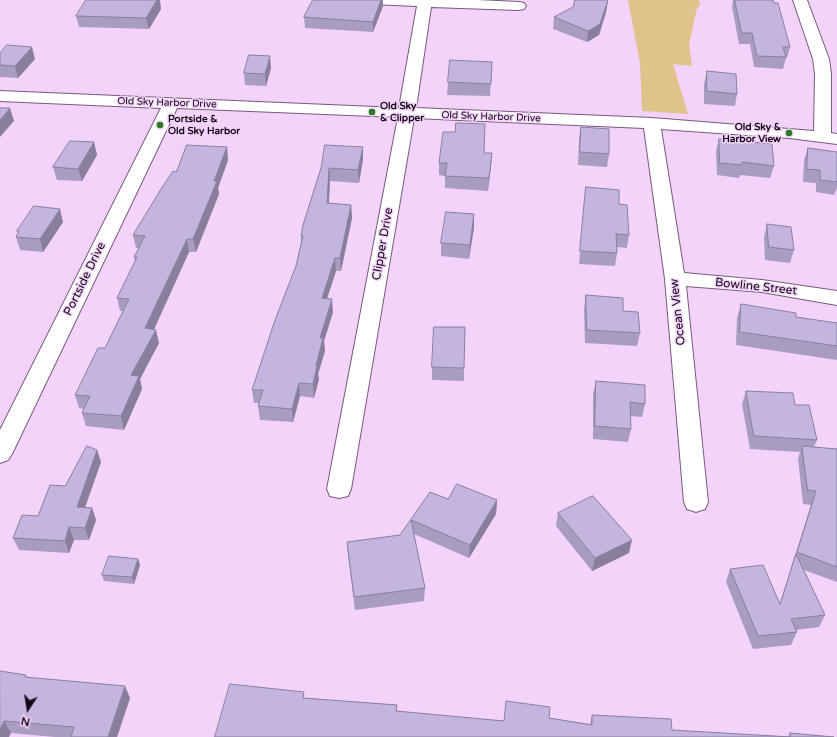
<!DOCTYPE html>
<style>
body{margin:0}
#map{position:relative;width:837px;height:737px;overflow:hidden;background:#f4d3fa;font-family:"Varela Round",sans-serif}
canvas{display:block}
.north{position:absolute;left:8px;top:689px;width:40px;height:40px;-webkit-text-stroke:3px #f4d3fa;paint-order:stroke;rotate:192deg;font-size:11px;font-weight:700;line-height:16px;text-align:center;color:#130815}
.north::after{content:'';display:block;margin:auto;width:14px;height:18px;background:#130815;clip-path:polygon(50% 0,100% 100%,50% 72%,0 100%)}
</style>
<div id="map">
<canvas width="837" height="737"></canvas>
<div class="north">N</div>
</div>
<script>
const g = document.querySelector('canvas').getContext('2d');
g.lineJoin = 'round';
function paint(path, color) {
  g.fillStyle = color;
  g.fill(path, 'evenodd');
}
function trace(path, color, width, dash) {
  g.strokeStyle = color;
  g.lineWidth = width;
  g.lineCap = dash ? 'butt' : 'round';
  g.setLineDash(dash || []);
  g.stroke(path);
}
function label(font, color, halo, rows, align = 'center') {
  g.font = font + ' "Varela Round",sans-serif';
  g.lineWidth = 3;
  g.setLineDash([]);
  g.textBaseline = 'middle';
  g.strokeStyle = halo;
  g.fillStyle = color;
  for (const [text, x, y, turn = 0] of rows) {
    g.save();
    g.translate(x, y);
    g.rotate((+turn || 0) * Math.PI / 180);
    g.textAlign = isNaN(turn) ? turn : align;
    if (halo) g.strokeText(text, 0, 0);
    g.fillText(text, 0, 0);
    g.restore();
  }
}
const green = new Path2D(`
 M628,0H699L700,5L697,8L689,45L692,66L673,64L688,114L642,111L640,63Z`);
const minor = new Path2D(`
 M364,0H477L519,2L524,3L526,6L524,9L519,10L431,7L416,108L652,118L814,131L815,74L813,59L793,0H807L829,59L831,74V133L837,134V144L789,138L661,129L684,273L762,280L837,291V305L762,292L686,286L708,502L705,509L696,512L687,509L684,502L665,279L644,128L414,118L351,489L348,496L339,498L330,496L327,489L398,117L177,108L12,454L8,460L0,463V430L161,108L0,101V91L399,108L417,6L371,4L366,3Z`);
const wall = new Path2D(`
 M313,0H383V6L373,32L305,28L304,17Z
 M608,0L606,12L599,35L587,42L553,29L554,17Z
 M733,0H773L790,47L787,58H786L783,69L754,67L750,44H739L732,7Z
 M161,9L149,29L79,27L76,16Z
 M0,53L35,59L18,78L0,77Z
 M492,62L490,96L447,95L448,82Z
 M271,68L266,86L245,85L244,73Z
 M707,71L737,94L735,106L704,104V84Z
 M581,127L609,154L607,167L578,165L579,139Z
 M719,139L774,166L770,178L740,175L739,178L717,175L716,151Z
 M94,142L97,155L82,181L57,180L53,167Z
 M227,147L228,160L218,188L219,194L196,252H189L154,330L159,343L140,379L142,389L124,430L86,426L82,413L84,409L79,408L75,395L105,348L123,311H120L117,298L135,261L134,257L139,248H136L133,235Z
 M363,147V159L359,183L330,181L329,203L351,205L352,218L341,271H336L327,298L333,312L324,341L325,351L318,374L319,379L314,398L300,396L293,422L260,420L258,406L259,403H254L252,390L296,266L301,243V236L321,168Z
 M808,148L837,152V188L834,195L816,192V183L803,182L804,160Z
 M492,153L488,191L445,188V176L439,175V163Z
 M586,187L619,204L629,235L627,248L617,247V253L615,266L579,264Z
 M474,214V227L469,259L441,256V243Z
 M63,222L43,252L20,250L16,237L18,233L17,231Z
 M767,224L794,250L790,263L765,260L764,237Z
 M586,295L623,311L640,333L637,346L585,343L584,309Z
 M741,304L796,317L837,323V360L736,345L737,318Z
 M432,367L464,368V381L432,380Z
 M596,381L645,404L642,417L630,416L631,429L628,442L593,439V394Z
 M746,391L795,405L817,440L814,447L837,449V582L804,570L825,615L819,627L796,630L797,632L791,645L753,649L726,582L730,569L780,603L811,505L803,504L798,459L800,452L750,449L742,404Z
 M97,450L101,462L85,507L92,508L96,520L89,540H74L69,553L19,550L13,538L38,516Z
 M430,492L448,499L497,500L496,514L469,558L414,534L425,588L424,601L355,610L348,555L347,542L400,535Z
 M558,513L629,553L592,571L556,526Z
 M138,559L140,565L134,584L104,581L102,575Z
 M0,671L130,698L117,737H55L11,733L0,737Z
 M305,698L397,705V711L503,721L549,718L590,724L592,715L672,730L788,737L790,733L834,737H215Z`);
const shadedWall = new Path2D(`
 M157,0H160L161,9L149,29L146,18Z
 M381,0H383V6L373,32V22Z
 M608,0L606,12L599,35L587,42L588,31Z
 M32,47L35,59L18,78L15,66Z
 M270,56L271,68L266,86L265,74Z
 M10,108L14,121L0,137V120Z
 M94,142L97,155L82,181L78,169Z
 M227,147L228,160L218,188L219,194L196,252L193,239Z
 M363,147V159L359,183L358,170Z
 M492,153L491,166L488,191L489,178Z
 M329,168L330,181L328,216L327,203Z
 M351,205L352,218L341,271L340,258Z
 M60,209L63,222L43,252L40,239Z
 M474,214V227L469,259L470,245Z
 M187,239L189,252L148,342L145,328Z
 M335,258L336,271L323,311L322,298Z
 M332,299L333,312L324,341L325,351L318,374L319,379L314,398L313,384L320,338Z
 M156,330L159,343L140,379L142,389L124,430L121,416L131,375Z
 M299,383L300,396L293,422L292,409Z
 M97,450L101,462L81,519L77,507Z
 M497,500L496,514L469,558L470,545Z
 M92,508L96,520L89,540L85,528Z
 M69,527L74,540L69,553L65,541Z
 M632,540L629,553L592,571L595,558Z
 M138,559L140,565L134,584L132,577Z
 M125,686L130,698L117,737H108Z
 M4,721L11,733L9,737H0V730Z`);
const building = new Path2D(`
 M86,0H157L146,18L76,16Z
 M313,0H381L373,22L304,17Z
 M575,0H608L600,24L588,31L554,17L573,7Z
 M735,0H773L774,3H778L790,47H783L786,57L757,56L752,33H742Z
 M7,45L32,47L15,66L0,65V53Z
 M249,55L270,56L265,74L244,73Z
 M450,60L492,62L491,84L448,82Z
 M707,71L736,74L737,94L707,91Z
 M0,108H10L0,120Z
 M456,123L485,124L484,153H492L489,178L445,176L447,163H439L443,132H455Z
 M581,127L609,129V154L580,152Z
 M719,139L772,144L774,166L742,162V165L720,163Z
 M70,141L94,142L78,169L53,167Z
 M187,145L227,147L214,181H217L193,239H187L145,328L156,330L131,375L139,376L121,416L82,413L90,396L75,395L98,348H105L129,299L117,298L137,257H134L145,236L133,235L161,189L173,171L176,172Z
 M325,145L363,147L358,170L329,168L327,203L351,205L340,258H335L322,298L332,299L320,338H323L316,366H317L313,384L299,383L292,409L258,406L263,390H252L275,320L296,266L303,236H301L303,225L321,168Z
 M808,148L837,152V182L820,180V170L807,169Z
 M586,187L619,190V204L627,205L629,235L616,234L617,253L580,251Z
 M34,206L60,209L40,239L16,237L19,231H17Z
 M446,212L474,214L470,245L441,243Z
 M767,224L791,227L794,250L769,247Z
 M586,295L623,298V311L638,312L640,333L587,330Z
 M741,304L796,313V317L837,323V346L740,332Z
 M434,327H465L464,368L432,367Z
 M596,381L645,385V404L630,402L631,429L595,426Z
 M746,391L793,393L795,405H809L817,440L754,436Z
 M87,446L97,450L77,507L92,508L85,528L69,527L65,541L13,538L22,515L38,516L50,485L65,486Z
 M802,446L837,449V567L797,552L816,491L808,490Z
 M457,484L497,500L470,545L411,520L425,588L354,597L347,542L400,535L430,492L448,499Z
 M593,496L632,540L595,558L558,513Z
 M796,554L825,615L791,619L797,632L758,636L730,569L763,565L780,604Z
 M109,556L138,559L132,577L102,575Z
 M0,671L26,675L25,677L125,686L108,737H71L74,727L4,721L0,730Z
 M230,684L304,692L303,698L397,705L396,711L504,721L506,701L550,707L549,718L592,725V715L671,719L672,730L791,737H215Z
 M790,733L834,737H791Z`);
const markers = [
 [372,112,4,"#2c7a22"],
 [160,125,4,"#2c7a22"],
 [789,133,4,"#2c7a22"]
];
const farStreetnames = [
 ["Old Sky Harbor Drive",167,103,2],
 ["Old Sky Harbor Drive",491,117,2]
];
const farPoinames = [
 ["Old Sky",380,106],
 ["& Clipper",380,118],
 ["Portside &",168,119],
 ["Old Sky Harbor",168,131],
 ["Old Sky &",781,127,"right"],
 ["Harbor View",781,139,"right"]
];
const streetNames = [
 ["Clipper Drive",383,244,-80],
 ["Portside Drive",85,279,-64],
 ["Bowline Street",756,287,6],
 ["Ocean View",678,312,-96]
];
paint(green, '#e0c28b');
trace(minor, '#775a7c', 2);
paint(minor, '#fff');
paint(wall, '#a99cc1');
paint(shadedWall, '#897f9d');
paint(building, '#c4b5e0');
trace(building, '#897f9d', 1);
for (const [x, y, r, color] of markers) {
  const dot = new Path2D();
  dot.arc(x, y, r, 0, 2 * Math.PI);
  g.fillStyle = color;
  g.fill(dot);
  trace(dot, '#f4d3fa', 1.5);
}
label('10px', '#130815', '#f4d3fa', farStreetnames);
label('bold 10px', '#130815', '#f4d3fa', farPoinames, 'left');
label('12px', '#130815', '#f4d3fa', streetNames);
</script>
